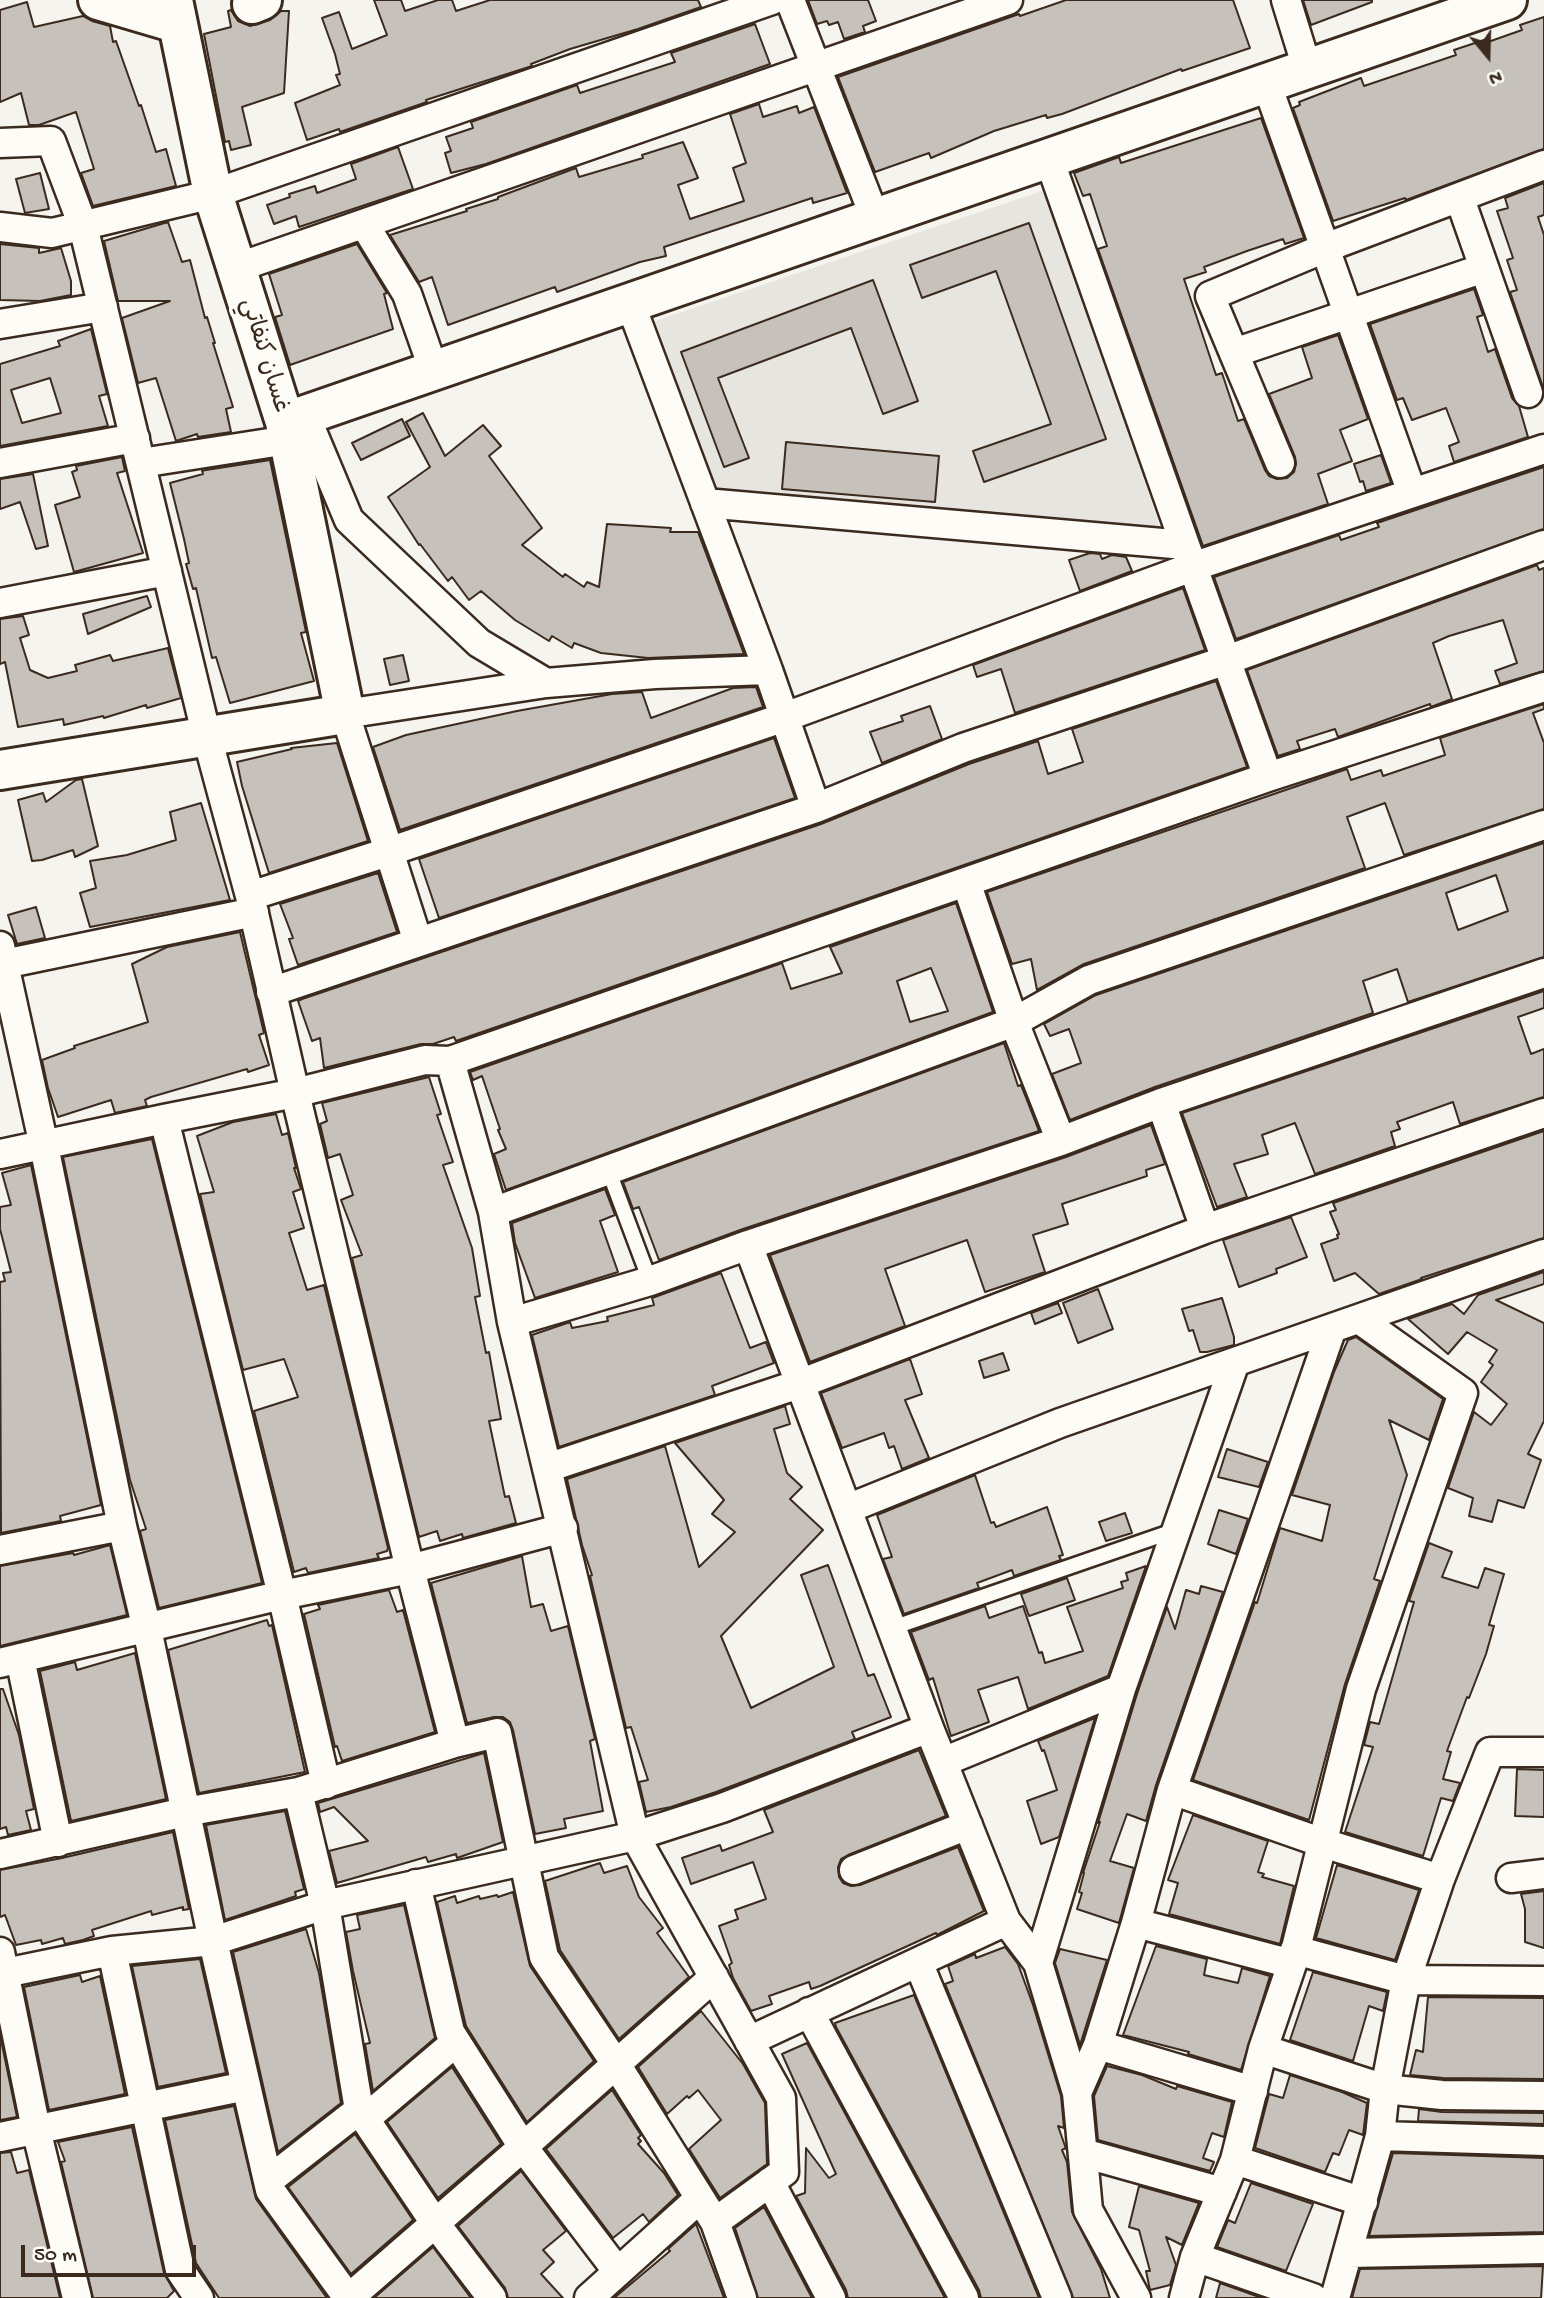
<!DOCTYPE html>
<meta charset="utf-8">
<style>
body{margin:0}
#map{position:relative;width:1544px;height:2298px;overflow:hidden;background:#f5f4ee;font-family:"Gochi Hand",sans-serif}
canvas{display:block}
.north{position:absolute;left:1453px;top:21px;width:70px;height:70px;-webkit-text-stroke:5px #fdfcf7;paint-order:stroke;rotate:161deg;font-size:19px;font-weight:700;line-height:28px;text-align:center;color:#3b2a1e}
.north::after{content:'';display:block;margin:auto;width:24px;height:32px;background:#3b2a1e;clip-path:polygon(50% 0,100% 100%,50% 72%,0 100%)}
.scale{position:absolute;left:21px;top:2245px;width:175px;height:32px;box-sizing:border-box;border:4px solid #3b2a1e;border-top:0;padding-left:9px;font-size:21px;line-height:24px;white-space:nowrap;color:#3b2a1e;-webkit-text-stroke:5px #fdfcf7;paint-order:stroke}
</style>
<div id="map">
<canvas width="1544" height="2298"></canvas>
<div class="north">N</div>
<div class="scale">50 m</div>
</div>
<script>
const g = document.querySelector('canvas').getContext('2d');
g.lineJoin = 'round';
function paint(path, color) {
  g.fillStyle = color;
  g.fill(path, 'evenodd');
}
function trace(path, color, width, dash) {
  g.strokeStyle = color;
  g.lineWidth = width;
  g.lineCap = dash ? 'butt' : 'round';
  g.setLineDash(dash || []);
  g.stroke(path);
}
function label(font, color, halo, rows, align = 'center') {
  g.font = font + ' "Gochi Hand","Playpen Sans Arabic",sans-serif';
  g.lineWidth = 7;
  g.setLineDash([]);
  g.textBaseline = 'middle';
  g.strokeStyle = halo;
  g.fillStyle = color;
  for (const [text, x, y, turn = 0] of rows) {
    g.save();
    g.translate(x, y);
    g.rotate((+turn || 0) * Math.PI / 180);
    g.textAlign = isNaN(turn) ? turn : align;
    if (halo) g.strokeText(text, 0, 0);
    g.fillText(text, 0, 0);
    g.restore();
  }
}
const built = new Path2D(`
 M1048,189L1160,528L712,491L652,322Z`);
const building = new Path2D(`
 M374,0H401L405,11L438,0H452L456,11L490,0H698L701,7L638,29L570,49L531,64L532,66L426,100L427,102L340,132L339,129L307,140L295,103L340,85L336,75L340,74L335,54L322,18L339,12L352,49L387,35Z
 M808,0H868L876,21L863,26L865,32L844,39L838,22L829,25L827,21L817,24Z
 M1066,0H1233L1250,48L1182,71L1181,69L1062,114L1047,118L1046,115L994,131L931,158L929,153L875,172L838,77L1019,14L1020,16Z
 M1303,0H1372V2L1311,25Z
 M27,2L34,27L83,16L92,21L110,26L113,42L116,41L139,106L141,105L156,152L166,149L176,186L93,206L81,173L94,169L76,112L39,125H29L21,93L0,102V10Z
 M231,10L238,21L250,26L270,20L281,11H289L284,93L242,107L251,145L231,150L229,141L225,142L204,34L231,27L228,11Z
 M1544,17V149L1406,200L1405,198L1333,221L1293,108L1300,105L1299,102L1361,78L1364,86L1456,55L1454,50L1487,39L1488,42L1522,30L1520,25Z
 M755,24L770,64L486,164L451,173L445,153L451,151L446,137L473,128L471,122L577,85L580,93L675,62L671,53Z
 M759,104L763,117L797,106L799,113L814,107L847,193L813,203L812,198L770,212L664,247L666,256L640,262L557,292L555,287L448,325L432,277L419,282L390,235L467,211L466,209L498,199V197L576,168L579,177L643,158L642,155L683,142L698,178L678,185L690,219L744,201L733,168L746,163L730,114Z
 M1261,118L1304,238L1285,244L1283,239L1247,251L1204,267L1206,272L1184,279L1216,375L1222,373L1238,421L1244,419L1265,470L1269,476L1277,479L1287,478L1294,472L1296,464L1295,457L1269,394L1312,378L1302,347L1338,335L1368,419L1340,430L1352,461L1318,474L1328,504L1203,546L1098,249L1107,246L1090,194L1083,196L1074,173L1119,157L1121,163Z
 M398,147L413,189L299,227L296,216L274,224L267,205L290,197L289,194L315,186L317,193L356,179L351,164Z
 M40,173L49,209L25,213L16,179Z
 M1544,183V215L1538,217L1544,235V390L1510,292L1517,290L1507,260L1513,258L1497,211L1508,208L1505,198Z
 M168,222L182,262L190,260L205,318L207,317L215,343H213L233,407L226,409L231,432L198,437L197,434L176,441L156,378L138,383L122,318L170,301H118L104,241Z
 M1029,223L1106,439L984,482L973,451L1051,424L996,271L922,298L910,265Z
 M0,244L39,248V253L61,248L71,281V295L40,301L0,300Z
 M357,244L387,293L384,294L393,329L290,365L275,317L282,315L269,274Z
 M873,280L918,401L883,414L851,328L718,378L749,458L724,467L681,352Z
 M1474,289L1483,315L1477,317L1488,352L1495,349L1512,398L1519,406L1528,437L1454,462L1449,446L1459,442L1446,408L1412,420L1403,398L1397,400L1370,324Z
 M91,329L107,394L99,396L108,426L0,446V364L60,346L58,341ZM50,378L61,413L22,423L11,390Z
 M423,413L445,456L483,425L501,446L489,456L542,528L522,545L563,577L565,574L584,587L587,582L599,587L607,524L671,528L670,532H698L744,654L648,658L601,653L574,643L572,648L552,636L549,641L515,620L481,591L469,600L452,577L448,581L420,544L419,545L388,497L430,467L406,422Z
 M402,419L410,436L361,460L352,443Z
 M786,442L939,456L935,502L782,489Z
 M1381,455L1391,483L1366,491L1363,481L1360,482L1354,464Z
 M122,457L125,471L117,473L143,553L74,572L55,505L80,497L72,472L77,470L76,466Z
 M270,460L306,632L301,633L314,681L230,703L216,657L212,658L196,588L193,589L186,564L189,563L184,539L170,483L203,474L202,471L206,470Z
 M1544,467V529L1236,639L1214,577L1339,535L1341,540L1379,527L1377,523Z
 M33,474L48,546L36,549L20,502L0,509V479Z
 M1090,553L1100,554L1102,559L1112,555L1126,557L1132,571L1080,591L1069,560Z
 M1537,565L1539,570L1544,568V671L1500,684L1495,671L1517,663L1503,620L1449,636L1433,643L1452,699L1431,707L1430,704L1338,737L1335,729L1297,741L1300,749L1278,756L1247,670Z
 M1183,588L1205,650L1015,713L1001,669L977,677L973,665Z
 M147,596L151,607L88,634L83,614Z
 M23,616L29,635L20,638L30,670L48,678L77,671L75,665L110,655L113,661L168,648L181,698L147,708L146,705L104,718L103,716L64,725L63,719L18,727L5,662L0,664V619Z
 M403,655L409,681L390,685L384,659Z
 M1216,681L1247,767L456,1041L454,1037L433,1044H421L324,1068L320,1038L312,1041L298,1001L302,999L821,824L969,764L1038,741L1048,774L1083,762L1072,729Z
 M756,687L763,707L400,830L373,747L406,735L517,711L612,694L642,692L651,718L733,688Z
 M1544,704V709L1533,713L1544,743V809L1404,855L1385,803L1347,817L1365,868L1084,964L1037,990L1031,959L1012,964L987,892L1347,769L1351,780L1381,770L1383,776L1445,755L1440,738Z
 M930,706L942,739L882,763L870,732L903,721L901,716Z
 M774,738L795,798L439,918L419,859Z
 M337,743L368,841L269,873L242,786L237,762L292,749L291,748Z
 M82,779L98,846L75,857L73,850L42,860L32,861L18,800L43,793L46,802L76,780Z
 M201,803L230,900L90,927L80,893L96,888L90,861L127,855L176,840L170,812Z
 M1544,843V957L1408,1002L1397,969L1363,981L1373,1013L1155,1087L1070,1120L1052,1074L1081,1063L1069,1029L1050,1036L1044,1024L1096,995ZM1496,875L1508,911L1458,930L1446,893Z
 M378,873L397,932L298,965L289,939L293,938L280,904Z
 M956,903L993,1012L506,1190L494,1154L506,1149L498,1130L500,1129L482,1076L473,1080L470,1072L782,963L791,989L842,973L830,947ZM931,968L948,1011L910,1022L897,981Z
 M36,907L45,938L17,944L8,915Z
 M240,932L264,1033L259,1035L269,1065L248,1072L247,1069L151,1097L145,1100L147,1106L115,1113L111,1100L58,1117L48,1088L42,1060L75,1048L74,1046L148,1022L132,964L167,947Z
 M1544,991V1008L1518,1017L1531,1054L1544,1049V1097L1460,1124L1453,1102L1397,1122L1400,1129L1391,1132L1395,1146L1315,1174L1295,1123L1262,1135L1268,1154L1234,1164L1247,1197L1217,1207L1182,1113Z
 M1004,1043L1018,1086L1021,1085L1039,1131L743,1229L659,1260L639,1207L633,1209L623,1182Z
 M429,1077L441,1114L437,1115L453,1162L443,1165L472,1248L480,1296L475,1297L486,1353L489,1352L501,1419L489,1421L505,1497L509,1496L516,1523L463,1538L462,1534L440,1541L437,1531L419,1537L352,1258L362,1255L341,1200L353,1195L340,1154L328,1158L320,1124L327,1121L322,1103Z
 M276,1114L282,1135L288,1133L296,1168H294L301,1189L293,1192L304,1228L289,1233L307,1290L324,1285L388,1548L387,1551L377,1554L379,1558L308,1573L306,1568L294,1572L254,1411L298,1397L284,1359L243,1370L200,1194L214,1192L197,1136L233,1122Z
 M1151,1125L1165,1164L1146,1170L1147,1176L1062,1204L1068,1224L1033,1235L1045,1272L985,1292L967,1240L885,1269L905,1326L810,1362L770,1255L1066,1157Z
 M1544,1131V1238L1421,1278L1422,1279L1379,1294L1355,1273L1334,1281L1321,1244L1338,1238L1337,1235L1339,1234L1330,1212L1336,1210L1333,1203Z
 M152,1139L262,1583L159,1608L140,1531L146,1529L130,1480L63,1157Z
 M31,1165L101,1505L60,1516L61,1521L1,1533L0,1282L5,1281L3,1273L11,1272L0,1229V1207L11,1205L2,1173Z
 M605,1189L615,1215L600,1221L618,1272L535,1298L515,1243L512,1223Z
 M1291,1217L1307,1257L1276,1269L1277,1273L1239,1287L1223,1240Z
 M1544,1272V1284L1496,1300L1544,1323V1421L1528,1454L1541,1460L1524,1508L1498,1500L1492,1522L1469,1516L1473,1498L1448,1488L1474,1412L1491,1425L1507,1404L1481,1382L1493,1365L1489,1362L1497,1350L1467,1332L1448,1354L1408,1319L1452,1304L1464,1314L1478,1295Z
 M721,1273L750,1348L766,1342L774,1363L712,1386L715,1395L559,1447L532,1335L570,1322L572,1328L608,1321L607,1317L654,1305L652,1298Z
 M1098,1289L1113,1329L1078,1343L1063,1303Z
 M1222,1298L1234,1337V1345L1207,1352H1200L1193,1330L1189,1331L1182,1309Z
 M1058,1303L1062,1313L1035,1324L1031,1313Z
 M1356,1337L1443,1399L1429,1440L1389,1420L1407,1475L1374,1579L1380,1581L1345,1684L1309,1820L1193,1780L1255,1602L1257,1603L1280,1528L1322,1541L1330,1505L1292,1495L1334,1372L1348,1340Z
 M1003,1353L1009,1370L984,1378L979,1361Z
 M910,1359L922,1394L905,1400L929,1458L902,1469L894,1446L889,1448L884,1433L842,1448L821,1393Z
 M785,1406L790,1424L774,1429L787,1473L802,1487L790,1499L823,1530L721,1636L751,1708L834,1667L801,1575L828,1565L868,1676L874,1674L891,1717L852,1732L855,1739L716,1792L671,1807L646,1812L639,1782L648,1780L631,1727L626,1728L590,1576L592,1575L582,1545L567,1479L665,1446L699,1567L735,1532L712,1514L724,1500L675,1443Z
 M1227,1449L1268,1462L1259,1487L1218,1477Z
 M975,1475L991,1523L994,1522L996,1527L1047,1507L1063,1555L1059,1556L1061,1560L1014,1576L1012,1570L977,1583L979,1588L904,1614L883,1559L892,1557L877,1515Z
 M1219,1510L1248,1519L1236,1554L1208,1544Z
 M1125,1513L1132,1533L1106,1541L1099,1522Z
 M1429,1543L1452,1552L1442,1577L1478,1588L1485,1568L1504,1574L1489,1625L1494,1626L1486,1654L1469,1698L1467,1697L1447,1751L1451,1752L1443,1779L1460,1783L1453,1801L1441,1798L1423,1856L1345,1832L1373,1747L1364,1745L1370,1722L1379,1724L1414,1602L1409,1601Z
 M110,1545L127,1615L0,1646V1566L73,1553L74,1555Z
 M522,1556L531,1607L543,1604L551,1631L568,1626L595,1739L590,1741L603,1811L564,1819L566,1828L535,1834L513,1730L510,1722L503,1717H494L467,1723L431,1583Z
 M1146,1566L1108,1676L1028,1709L1018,1677L978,1690L989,1722L951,1736L933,1678L929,1680L911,1632L985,1606L989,1618L1023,1606L1039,1653L1042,1652L1045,1663L1083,1651L1067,1607L1123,1588L1121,1582L1128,1580L1126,1573Z
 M1067,1578L1075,1600L1029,1616L1021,1594Z
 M1201,1586L1223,1592L1156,1785L1146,1821L1127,1814L1110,1861L1134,1868L1119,1923L1077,1909L1082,1893L1079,1892L1084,1873H1083L1100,1822L1098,1823L1137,1694L1167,1607L1175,1629L1186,1590L1199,1594Z
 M389,1590L397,1612L403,1610L435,1732L342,1761L337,1746L335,1747L304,1614L320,1609L318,1605Z
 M267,1620L269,1626L272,1625L305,1772L199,1793L168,1650Z
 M135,1653L166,1799L71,1821L40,1671L75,1662L77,1670Z
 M0,1689H3L19,1735L34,1809L26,1811L31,1830L8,1835L6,1827L0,1829Z
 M1095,1718L1059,1837L1041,1844L1027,1801L1057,1790L1044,1750L1042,1751L1038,1741Z
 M919,1750L946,1816L848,1855L841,1859L838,1867L839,1877L843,1883L851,1886L860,1885L958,1847L984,1911L937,1935L936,1933L820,1986L811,1989L809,1982L769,1996L772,2004L751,2011L733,1978L729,1965L732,1963L719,1926L738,1919L735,1910L766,1899L753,1862L691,1884L682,1858L720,1845L722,1851L773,1832L764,1810Z
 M484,1753L503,1842L457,1858L456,1854L428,1862L426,1857L337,1883L329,1851L368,1841L334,1807L320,1812L318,1803Z
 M1517,1769L1544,1770V1817L1515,1816Z
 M285,1811L304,1889L295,1892L296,1896L225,1920L206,1825Z
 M1193,1815L1268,1841L1258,1872L1264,1874L1262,1877L1294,1886L1280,1944L1169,1914L1178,1883L1168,1880Z
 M173,1832L189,1909L183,1910V1907L152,1915L151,1911L92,1930L94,1936L83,1940L65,1944L63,1938L42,1944L41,1940L16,1945L5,1915L0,1917V1870L62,1858Z
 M600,1863L604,1873L627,1866L639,1897L663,1928L657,1933L689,1977L619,2039L560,1950L545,1881Z
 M1337,1865L1419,1890L1395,1960L1316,1938Z
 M1544,1891V1948L1525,1942V1909L1521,1894Z
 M513,1892L530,1966L594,2061L527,2122L466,2026L437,1902L455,1896L457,1903L479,1896L480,1899L497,1895L498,1897Z
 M404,1905L435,2038L373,2091L365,2044L370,2043L353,1971L346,1932L360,1929L357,1915Z
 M306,1929L319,1973L341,2103L278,2152L233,1952Z
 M1156,1946L1207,1959L1204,1975L1238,1983L1242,1968L1270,1976L1241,2070L1188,2054L1189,2052L1123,2035Z
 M1005,1947L1018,1964L1033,2005L1061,2096L1064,2128L1058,2126L1065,2146L1066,2148L1062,2150L1067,2162L1072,2212L1101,2269L1110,2298H1073L945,1984L953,1981L948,1966L975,1954L976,1958Z
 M1060,1949L1107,1960L1080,2045L1055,1963Z
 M200,1959L226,2073L158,2087L132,1966Z
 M1313,1972L1387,1992L1383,2011L1369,2006L1353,2061L1290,2040Z
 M80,1975L82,1982L100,1976L125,2094L49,2110L24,1987Z
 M914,1995L1039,2298H981L979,2290L836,2027L835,2023Z
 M1428,1997L1544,1998V2079L1443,2078L1410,2075L1416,2050L1423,2052Z
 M701,2011L743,2064L765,2103L767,2164L720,2198L689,2149L721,2120L698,2090L689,2098L687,2096L667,2114L638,2067Z
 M0,2035L17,2117L0,2120Z
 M807,2043L945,2298H848L846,2290L796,2196L805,2193L806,2148L829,2178L836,2174L782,2054Z
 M1107,2066L1142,2075L1176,2089L1177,2086L1232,2102L1224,2137L1212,2133L1203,2158L1214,2162L1210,2171L1098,2140L1094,2096Z
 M452,2067L501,2144L438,2198L387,2122Z
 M1290,2075L1342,2092L1367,2103L1363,2135L1349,2130L1339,2155L1333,2153L1325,2172L1255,2148L1269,2094L1283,2098Z
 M612,2090L641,2135L638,2138L641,2141L638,2144L664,2173L678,2195L649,2222L643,2214L613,2238L546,2149Z
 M234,2106L256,2199L327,2298H219L196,2263L165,2120Z
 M1419,2109L1442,2112L1544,2113V2124L1418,2121Z
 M132,2127L164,2273L174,2291L167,2298H93L61,2162L65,2161L58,2142Z
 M355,2134L413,2220L351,2274L288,2187Z
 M11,2152L17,2173L29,2170L60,2298H0V2153Z
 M1393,2153L1544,2158V2232L1369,2236Z
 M521,2171L566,2231L543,2250L554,2262L541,2274L563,2298H508L505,2288L458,2226Z
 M1251,2183L1313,2204L1286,2271L1217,2247L1228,2220L1235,2223Z
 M1139,2186L1199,2203L1182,2245L1166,2237L1176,2265L1170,2285L1150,2290L1146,2271H1150L1139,2230L1129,2227Z
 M764,2207L812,2298H758L735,2228Z
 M696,2224L724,2298H614L670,2251L668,2249Z
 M433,2247L471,2298H374Z
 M1543,2266L1541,2298H1352L1360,2269Z
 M1220,2283L1262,2298H1216Z`);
const lane = new Path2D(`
 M608,1169L650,1281
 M892,1628L1176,1530`);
const street = new Path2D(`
 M790,0L875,218
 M1286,0L1307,68
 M1266,82L1412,493
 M0,143L51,141L83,226L207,737L250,896L295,1093L410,1569L455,1743
 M1049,159L1185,545L1268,777
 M1460,199L1528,393
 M364,224L407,294L434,371
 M0,227L52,233L213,194L772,0
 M236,268L1008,0
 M630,303L768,670L816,808
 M0,324L103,307
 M1234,353L1484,268
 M305,415L349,520L479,643L546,683L345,714L418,942
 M0,463L135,438
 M141,463L288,440
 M1280,463L1210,296L1325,248L1544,165
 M705,503L1185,545
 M0,603L167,571
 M546,683L655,674L768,670
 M966,882L1014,1022L1061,1141
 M250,896L388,852L785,717L1192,567L1544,449
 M0,946L44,1146L122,1526L147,1629L213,1941L270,2190L348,2298
 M4,964L254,912
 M271,992L816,808L963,748L1227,660L1544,545
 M450,1061L493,1212L512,1322L635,1836L781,2098L784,2172L715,2222
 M1161,1103L1205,1229
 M164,1119L282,1595L326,1784
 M0,1154L164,1119L295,1093L425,1060L450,1061L1268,777L1544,687
 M493,1212L1014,1022L1089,980L1544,825
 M748,1245L929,1728L1006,1921L1038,1963L1077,2093L1088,2210L1136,2298
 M512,1322L650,1281L748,1245L1061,1141L1161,1103L1544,973
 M547,1468L799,1384L1205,1229L1544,1113
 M847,1509L1060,1423L1544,1254
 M0,1550L122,1526
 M20,1658L58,1842
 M0,1663L282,1595L410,1569L563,1528
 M943,1762L1121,1689
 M1172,1790L1323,1843L1440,1879
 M298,1792L325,1905L359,2110L435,2223L492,2298
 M0,1854L185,1812L298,1792L455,1743L497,1733L544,1957L616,2064L715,2222L742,2298
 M854,1870L968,1825
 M1511,1878L1544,1874
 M416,1884L450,2032L523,2147L618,2272
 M1136,1923L1292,1964
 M1295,1950L1406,1980L1544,1981
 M112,1951L180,2270L199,2298
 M0,1952L36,2129L77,2298
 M918,1962L1057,2298
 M1038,1963L1121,1689L1235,1362
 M0,1974L112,1951L213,1941L325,1905L635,1836L722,1808L929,1728
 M809,2012L964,2298
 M749,2041L1006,1921
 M1098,2045L1253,2091
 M1263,2049L1385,2089L1442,2095L1544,2096
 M1077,2093L1098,2045L1136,1923L1172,1790L1332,1328
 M365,2119L456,2042
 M1380,2136L1544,2141
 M0,2137L246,2086
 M1083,2153L1222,2192
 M1235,2160L1363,2202
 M268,2181L359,2110
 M770,2182L831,2298
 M1349,2253L1544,2249
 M1195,2257L1313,2298
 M349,2298L523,2147L714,1977
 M589,2298L700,2198
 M1184,2298L1195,2257L1235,2160L1263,2049L1292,1964L1361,1689L1463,1393L1359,1319
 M1335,2298L1380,2136L1385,2089L1406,1980L1440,1879L1490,1752H1544`);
const secondary = new Path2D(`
 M98,0L176,23
 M252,4L262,0
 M285,422L1507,0
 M0,770L345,714L285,422L213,194L173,0`);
const streetNames = [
 ["غسان كنفاتي",263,356,73]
];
paint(built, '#e7e5df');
paint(building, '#c7c1bb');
trace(building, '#3b2a1e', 2);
trace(lane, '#3b2a1e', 19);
trace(street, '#3b2a1e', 33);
trace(secondary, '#3b2a1e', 44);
trace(lane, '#fdfcf7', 14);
trace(street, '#fdfcf7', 28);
trace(secondary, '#fdfcf7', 38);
label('24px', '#3b2a1e', '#fdfcf7', streetNames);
</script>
